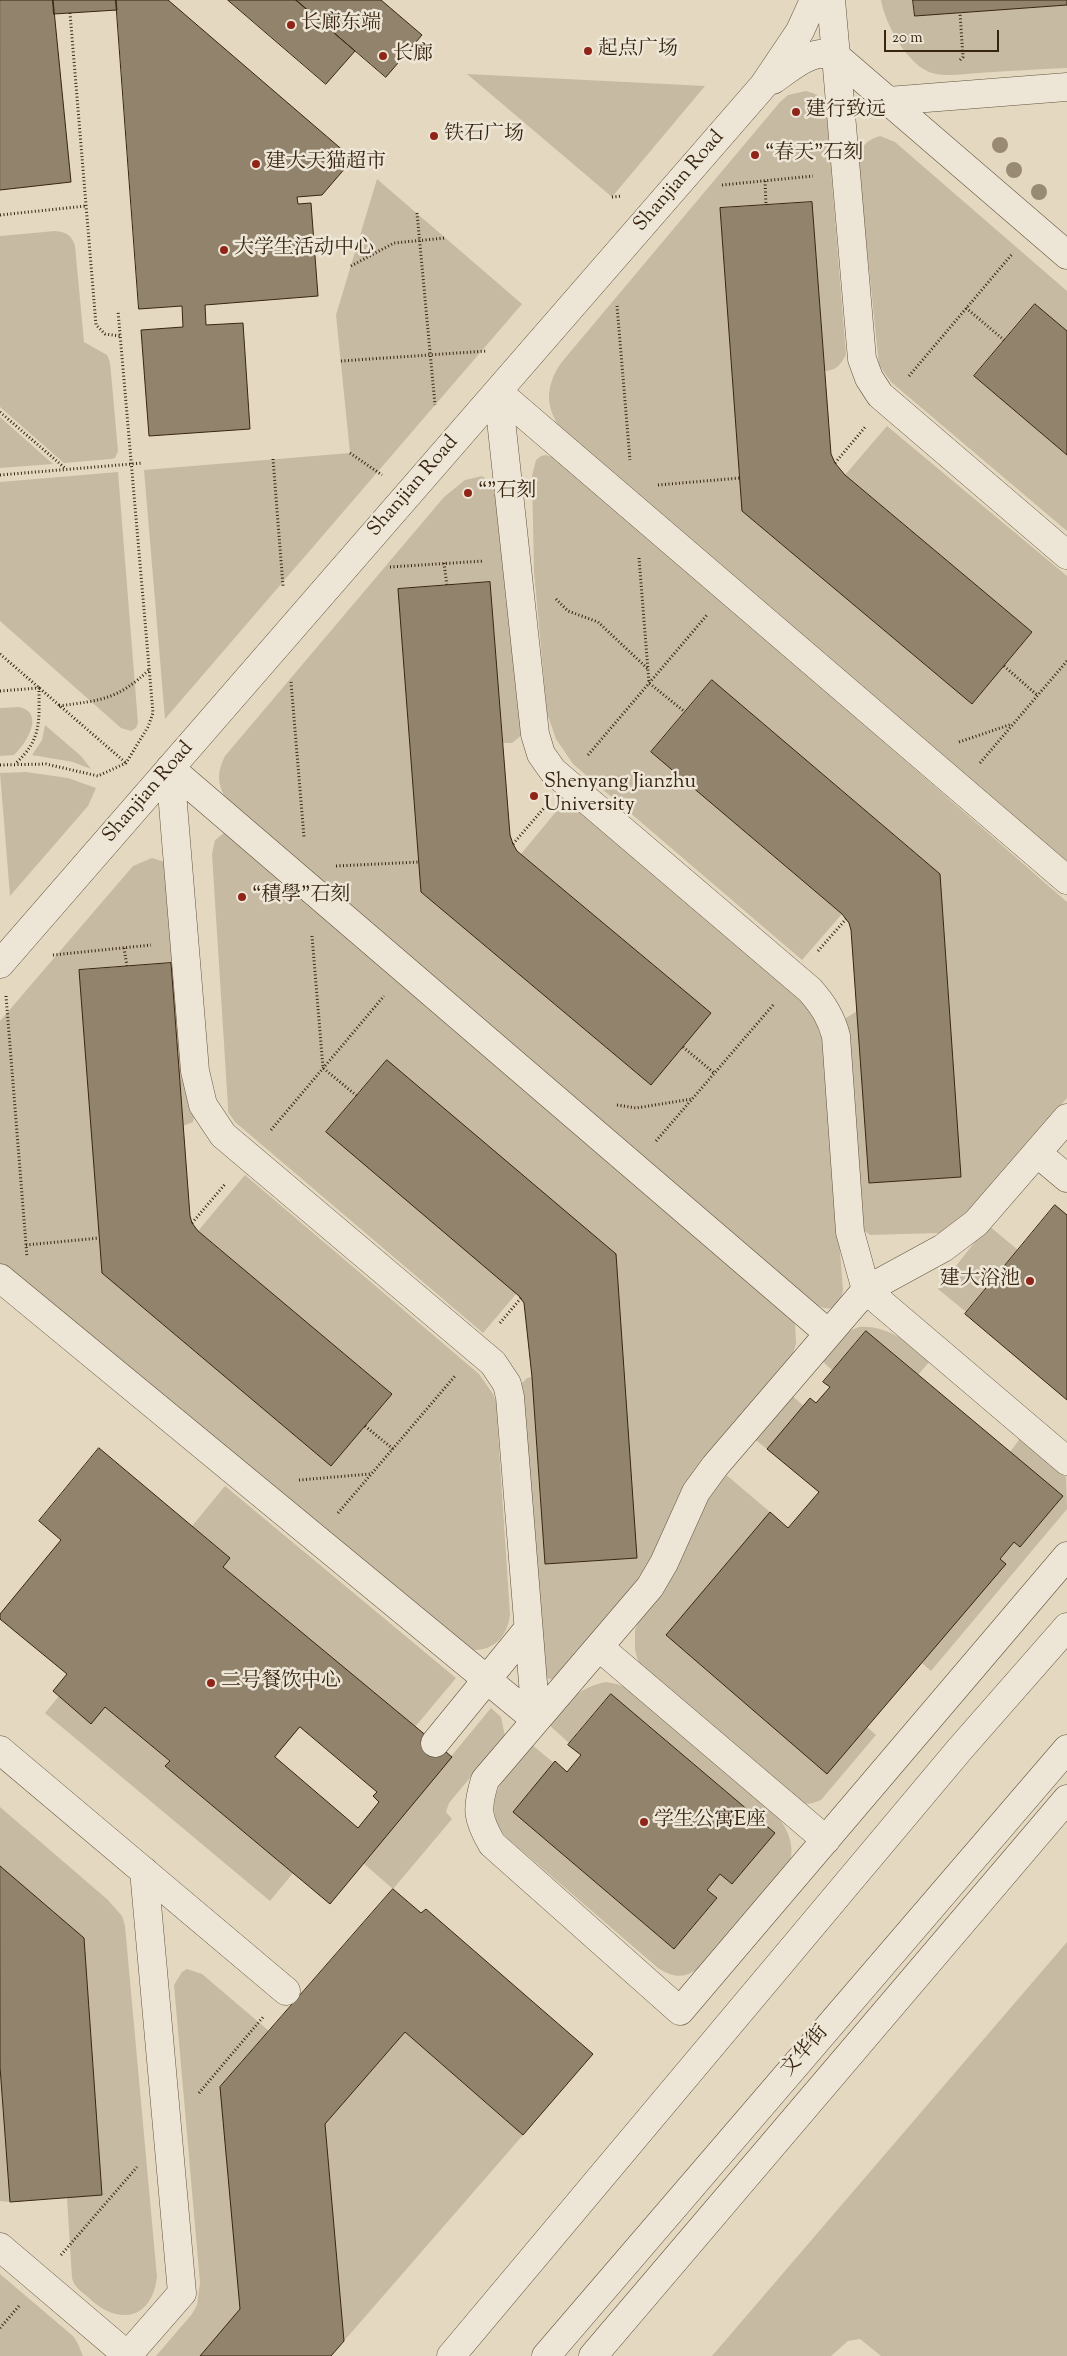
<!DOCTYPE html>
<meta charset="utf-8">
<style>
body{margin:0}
#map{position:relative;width:1067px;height:2356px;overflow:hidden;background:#e4d9c0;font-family:"Sorts Mill Goudy",serif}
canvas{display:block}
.scale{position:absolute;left:884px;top:30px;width:115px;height:22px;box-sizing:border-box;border:2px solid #382511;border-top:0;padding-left:6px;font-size:15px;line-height:18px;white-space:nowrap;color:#382511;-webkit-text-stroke:4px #ede6d6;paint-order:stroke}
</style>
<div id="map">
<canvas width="1067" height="2356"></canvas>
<div class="scale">20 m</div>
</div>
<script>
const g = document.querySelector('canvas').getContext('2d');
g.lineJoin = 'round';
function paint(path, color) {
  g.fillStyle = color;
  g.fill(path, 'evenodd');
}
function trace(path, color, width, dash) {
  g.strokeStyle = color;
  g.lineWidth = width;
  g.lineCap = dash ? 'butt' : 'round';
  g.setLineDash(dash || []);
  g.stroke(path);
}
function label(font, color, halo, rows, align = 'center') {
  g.font = font + ' "Sorts Mill Goudy","Noto Serif SC",serif';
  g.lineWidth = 5;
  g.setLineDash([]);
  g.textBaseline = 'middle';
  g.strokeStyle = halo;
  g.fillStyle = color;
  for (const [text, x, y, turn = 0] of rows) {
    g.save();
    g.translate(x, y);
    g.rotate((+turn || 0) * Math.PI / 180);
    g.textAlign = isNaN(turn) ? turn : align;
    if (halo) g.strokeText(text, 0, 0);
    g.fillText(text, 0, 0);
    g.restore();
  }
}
const green = new Path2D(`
 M881,0H913L915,16L1067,5V68C1038,69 1008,71 979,73C964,74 946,77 932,73C908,66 885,24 881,0Z
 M467,74L705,86L612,197Z
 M806,91C817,94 822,97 826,107L846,355C840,365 837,370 825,371L812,202L720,208L742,511L972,704L1032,632L845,475L887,426L1067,576V868L565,435C546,410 543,390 561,363L780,102L788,95Z
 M880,136L895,142L1067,291V331L1035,304L974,376L1067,455V531L891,382L879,365L858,162C860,147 866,140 880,136Z
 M377,179L522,304L165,719L144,470L350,453L336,315Z
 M55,231C66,232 72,235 75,246L84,342L107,355L110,362L118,451L115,458L111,459L64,463L0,407V236Z
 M0,417L53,464L0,468Z
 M546,455L561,460L1067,902V1098L968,1216L948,1230L939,1233L870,1235L861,1228L845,1028L846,1018L857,1011L869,1183L961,1177L940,874L712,680L651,752L842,914L802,960L573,764L556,739L547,713L534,572L532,476L536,460L541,456Z
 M118,472L138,723L136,728L131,731L121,728L0,621V482Z
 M482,476L499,489L523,734L512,743H503L490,583L398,590L421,892L651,1085L711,1013L521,854L569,796L802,996L823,1030L843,1290C839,1312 828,1312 811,1302L225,798C217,782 217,772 225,756L444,497L465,480Z
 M19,707C46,713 26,744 14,755L0,756V708Z
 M45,725L81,756L91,769L73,762L32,755L42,740Z
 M26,772L68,778L96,788L88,806L10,896L0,773Z
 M224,833L229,834L795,1322L796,1344L790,1361L652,1568L553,1680L544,1677L520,1385L527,1378L532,1377L545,1564L636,1558L616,1254L516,1294L483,1333L235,1122L228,1112V1107L212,854L215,840Z
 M152,858L165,862L176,880L194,1118L193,1122L183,1126L171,963L79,970L102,1273L331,1466L392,1394L198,1231L245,1175L479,1374L493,1394L496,1402L510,1615C507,1638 493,1652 468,1650L0,1268V1021L133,866Z
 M988,1225L1018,1250L966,1312L938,1289Z
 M859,1327C888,1325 909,1343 930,1361L918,1375L866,1331L833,1371L820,1359L849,1331Z
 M790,1394L804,1406L767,1449L753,1438Z
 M1021,1437L1066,1477L1067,1509L931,1671L922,1663L1014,1542L1020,1547L1062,1497L1010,1452Z
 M724,1473L770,1512L666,1635L827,1773L867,1727L876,1735L821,1800C812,1804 808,1805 799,1802L645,1671L638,1661L635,1650V1630L639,1620L667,1585L703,1502Z
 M225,1486L456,1678L415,1727L223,1567L230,1558L192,1526Z
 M606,1682L617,1684L627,1688L778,1817C790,1833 795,1847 789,1866L701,1967C685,1978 675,1979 658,1968L506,1837C477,1800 508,1772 531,1744L554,1763L513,1812L674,1949L717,1899L707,1890L720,1874L732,1884L775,1833L611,1694L569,1743L548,1724C567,1703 576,1688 606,1682Z
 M59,1696L91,1723L105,1707L170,1761L166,1767L293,1873L270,1901L45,1713Z
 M491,1708L501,1717L505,1736L449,1803L446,1812L452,1819L393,1889L363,1863Z
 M0,1807L108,1900L122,1916L125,1926L157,2277C152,2320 118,2326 89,2298C82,2292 74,2287 72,2278L67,2198L102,2195L84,1939L0,1866Z
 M1067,1942V2356H881L860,2339L848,2341L831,2356H712Z
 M187,1969L202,1974L269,2031L240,2309L200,2356H156L192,2314L197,2305L200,2283L174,1985L182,1972Z
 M405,2032L523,2135L344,2341L325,2124Z
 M0,2067L10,2202L0,2201Z
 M0,2274L73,2336L77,2342L83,2356H0Z`);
const building = new Path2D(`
 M0,0H53L71,182L0,190Z
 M53,0H116L117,10L54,14Z
 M116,0H168L353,159L322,195L297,197L298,204L311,203L318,296L205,305L206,325L243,323L250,429L149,436L141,330L183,327L182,306L139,309Z
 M228,0H296L355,51L326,84Z
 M296,0H381L422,35L386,77Z
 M913,0H1067V5L915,16Z
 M812,202L831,454L835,463L845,475L1032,632L972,704L742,511L720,208Z
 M1035,304L1067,331V455L974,376Z
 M490,582L510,835L513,844L517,851L711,1013L651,1085L421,892L398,589Z
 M712,680L940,874L961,1177L869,1183L851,930L849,923L842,914L651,752Z
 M171,963L190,1216L192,1223L198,1231L392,1394L331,1466L102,1273L79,970Z
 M387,1060L616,1254L637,1558L545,1564L532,1377L524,1303L519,1296L326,1132Z
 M1055,1205L1067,1215V1400L965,1314Z
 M866,1331L1063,1496L1020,1547L1014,1542L1000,1559L1006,1564L827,1774L666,1635L770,1512L788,1528L819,1492L767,1449L810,1398L816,1403L830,1387L823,1382Z
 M99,1448L230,1558L223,1567L452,1757L330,1904L165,1766L170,1761L105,1707L91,1724L53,1691L67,1674L0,1619V1614L61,1540L39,1521ZM300,1727L377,1792L373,1796L379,1802L358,1828L275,1757Z
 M611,1694L775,1833L732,1884L720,1874L707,1890L717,1898L674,1949L513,1812L555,1761L567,1772L581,1755L568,1745Z
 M0,1866L84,1938L102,2195L10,2202L0,2067Z
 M393,1889L421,1913L426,1909L593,2054L523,2135L405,2032L325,2124L344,2341L331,2356H200L240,2309L220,2087Z`);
const path = new Path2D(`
 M70,13L96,325L105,334L120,336
 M960,60L963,57L960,13
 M765,181L766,205
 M722,185L813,176
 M612,197L622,196
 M417,213L435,405
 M0,215L86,206
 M351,266L394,243L445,238
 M617,306L630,460
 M966,308L1004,340
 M341,361L487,351
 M909,376L1013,253
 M0,412L66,469
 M350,453L382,475
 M273,459L283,586
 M835,463L866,426
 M0,475L143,463
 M658,485L740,478
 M639,558L649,683L685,712
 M444,563L447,586
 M390,567L484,561
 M556,599L568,611L598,622L648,669
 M0,654L126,763
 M1004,666L1037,695
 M291,682L304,837
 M0,691L39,688C39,721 42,739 16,763
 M59,706C102,700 117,700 150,669
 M959,742L1012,724
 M588,755L707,615
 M980,763L1067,661
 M0,765L46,764L98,776L126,763L148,727L153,713L118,311
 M513,844L544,808
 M336,866L419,862
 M312,936L323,1068L357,1096
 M124,948L127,966
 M818,951L846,919
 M53,955L151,945
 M6,996L27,1257
 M683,1047L714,1073
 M617,1105L636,1108L692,1099
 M271,1130L384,996
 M656,1141L774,1004
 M192,1223L226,1183
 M26,1245L99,1238
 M500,1323L521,1298
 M365,1426L393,1449
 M299,1480L370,1474
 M338,1513L455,1376
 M199,2093L264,2016
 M61,2255L137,2167
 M0,2328L19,2306`);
const minor = new Path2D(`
 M831,0L836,56L1067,255
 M773,80C792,67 812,47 836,56L862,359L869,378L880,395L1067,555
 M888,101L1067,87
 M498,392L535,734L541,754L553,771L810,990C823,1005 831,1017 836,1036L850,1232L866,1290L1067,1461
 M498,392L1067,880
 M170,768L195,1071L203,1105L223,1135L493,1363L507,1384L510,1397L536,1720
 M170,768L828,1333
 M0,964L763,86L800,31L814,0
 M1067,1118L976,1223L943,1248L866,1290L715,1466L696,1492L664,1563L650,1587L485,1780C476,1809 477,1818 492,1844L680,2011L1067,1556
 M1037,1153L1067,1178
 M0,1278L536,1720
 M599,1647L826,1840
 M435,1743L528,1629
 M0,1750L286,1991
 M0,2247L127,2355
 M127,2356L182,2293L144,1871
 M451,2356L960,1749L1067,1627
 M546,2356L1067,1749
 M593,2356L1067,1799`);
const trees = [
 [1000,145],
 [1014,170],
 [1039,192]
];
const markers = [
 [291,25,5,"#8f2418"],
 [588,51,5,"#8f2418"],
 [383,56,5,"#8f2418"],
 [796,112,5,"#8f2418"],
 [434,136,5,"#8f2418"],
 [755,155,5,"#8f2418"],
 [256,164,5,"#8f2418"],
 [224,250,5,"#8f2418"],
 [468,493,5,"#8f2418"],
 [534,796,5,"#8f2418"],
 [242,897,5,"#8f2418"],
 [1030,1281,5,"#8f2418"],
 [211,1683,5,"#8f2418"],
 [644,1822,5,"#8f2418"]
];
const poiNames = [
 ["长廊东端",301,25],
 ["起点广场",598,51],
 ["长廊",393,56],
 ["建行致远",806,112],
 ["铁石广场",444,136],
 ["“春天”石刻",765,155],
 ["建大天猫超市",266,164],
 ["大学生活动中心",234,250],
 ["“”石刻",478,493],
 ["Shenyang Jianzhu",544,784],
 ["University",544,807],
 ["“積學”石刻",252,897],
 ["建大浴池",1020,1281,"right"],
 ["二号餐饮中心",221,1683],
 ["学生公寓E座",654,1822]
];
const streetNames = [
 ["Shanjian Road",680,182,-49],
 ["Shanjian Road",414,487,-49],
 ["Shanjian Road",149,793,-49],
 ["文华街",806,2052,-49]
];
paint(green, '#c7baa2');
paint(building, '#91836c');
trace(building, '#382511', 1);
trace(minor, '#63523d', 29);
trace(path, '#382511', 3, [1, 2.5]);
trace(minor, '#ede6d6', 28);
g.fillStyle = '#998a74';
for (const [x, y] of trees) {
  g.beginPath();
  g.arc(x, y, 8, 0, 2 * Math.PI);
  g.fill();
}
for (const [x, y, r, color] of markers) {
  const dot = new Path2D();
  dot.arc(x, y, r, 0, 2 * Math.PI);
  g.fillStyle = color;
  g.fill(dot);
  trace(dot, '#ede6d6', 2);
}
label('20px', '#382511', '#ede6d6', poiNames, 'left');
label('20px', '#382511', '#ede6d6', streetNames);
</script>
